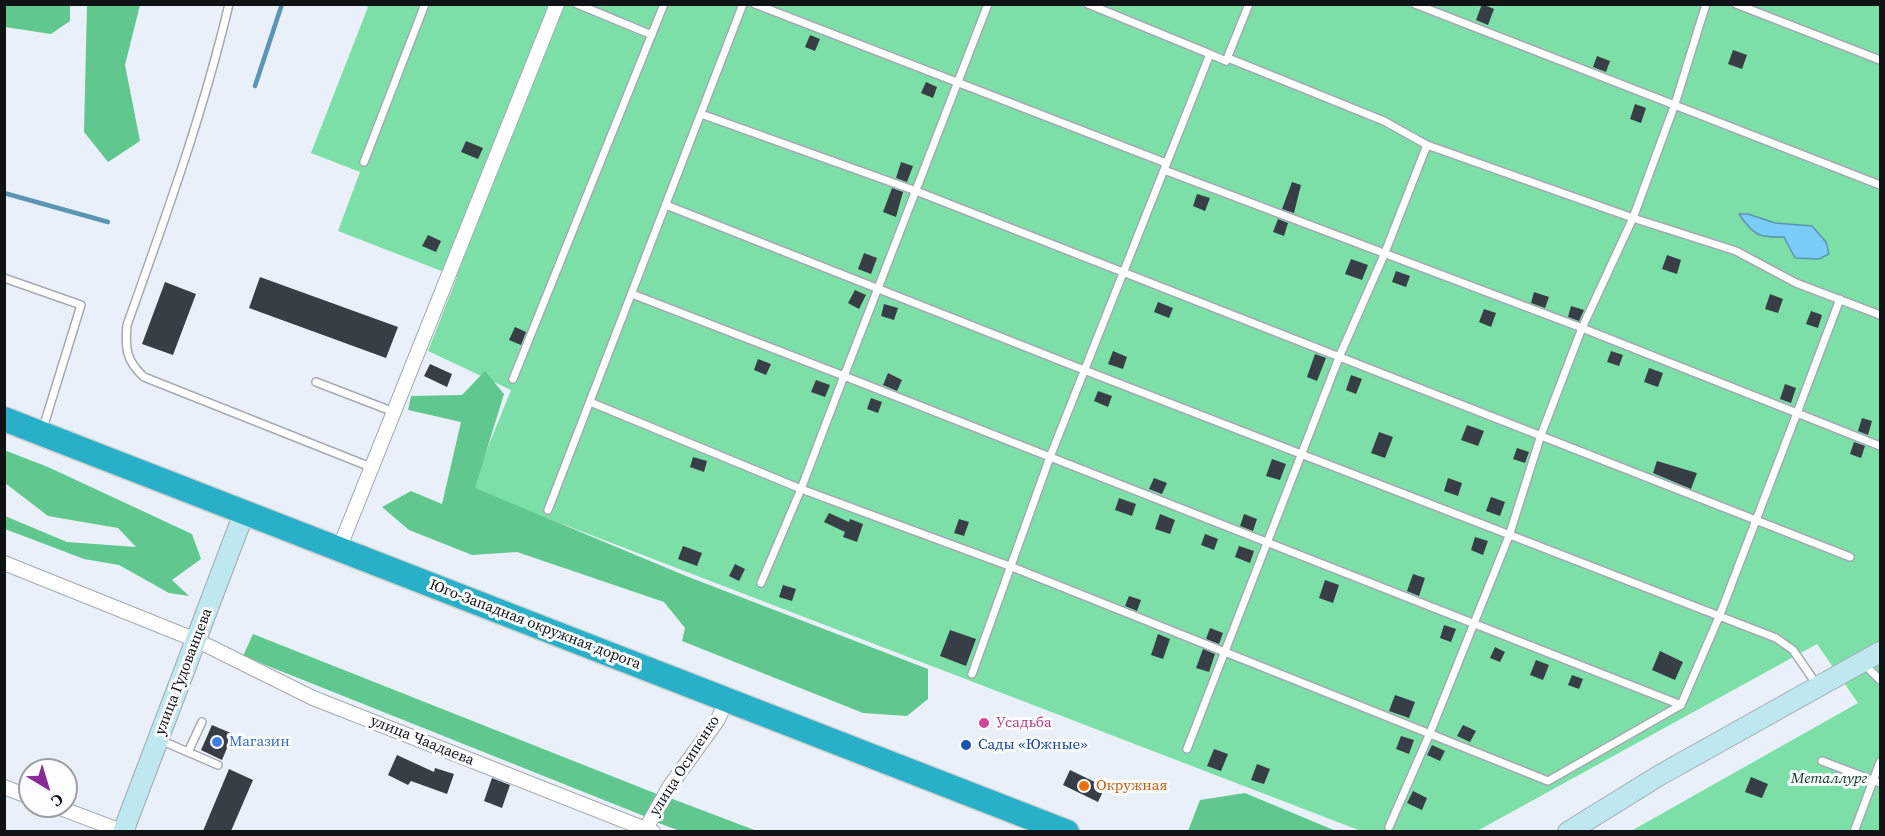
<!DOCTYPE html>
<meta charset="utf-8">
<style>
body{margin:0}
#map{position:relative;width:1885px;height:836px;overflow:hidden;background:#e9f0f9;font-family:"Source Serif 4",serif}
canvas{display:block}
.frame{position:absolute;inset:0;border:6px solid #101315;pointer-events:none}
.north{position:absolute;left:18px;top:758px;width:60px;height:60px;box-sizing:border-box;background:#fbfdff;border:2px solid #9d9fa1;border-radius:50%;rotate:142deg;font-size:16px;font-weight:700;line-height:24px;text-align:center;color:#101315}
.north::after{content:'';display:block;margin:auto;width:21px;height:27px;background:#872c98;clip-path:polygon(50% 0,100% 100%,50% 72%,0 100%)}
</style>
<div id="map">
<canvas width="1885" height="836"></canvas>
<div class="frame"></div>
<div class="north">С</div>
</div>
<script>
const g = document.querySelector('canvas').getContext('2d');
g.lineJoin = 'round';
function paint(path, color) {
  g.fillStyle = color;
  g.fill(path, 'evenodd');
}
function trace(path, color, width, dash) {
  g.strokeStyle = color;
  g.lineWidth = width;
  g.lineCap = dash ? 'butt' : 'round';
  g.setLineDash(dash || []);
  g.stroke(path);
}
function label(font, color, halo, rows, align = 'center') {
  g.font = font + ' "Source Serif 4",serif';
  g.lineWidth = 6;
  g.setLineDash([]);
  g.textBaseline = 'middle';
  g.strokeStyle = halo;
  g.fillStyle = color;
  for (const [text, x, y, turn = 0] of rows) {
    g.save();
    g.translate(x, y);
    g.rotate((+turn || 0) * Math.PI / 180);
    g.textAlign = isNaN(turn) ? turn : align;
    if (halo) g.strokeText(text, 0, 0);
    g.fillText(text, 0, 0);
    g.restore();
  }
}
const green = new Path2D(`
 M362,5H1880V831H1631L1858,703L1817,644L1477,831H1361L471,489L511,390L428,351L457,277L338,231L360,172L311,153L368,7Z`);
const forest = new Path2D(`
 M4,5H70V21L51,34L5,27Z
 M87,5H140L125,65L140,141L108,162L84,132Z
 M485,371L504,394L475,488L686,576L928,669V699L907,716L863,713L682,641L685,628L664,602L517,552L472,555L409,530L382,507L411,491L442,504L461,422L408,410L411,396L462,395Z
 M4,450L48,467L192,534L201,559L172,580L189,596L169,593L119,565L84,559L5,529V516L67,542L136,547L118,528L48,516L5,483Z
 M253,634L657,794L644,816L243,656Z
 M1245,793L1336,831H1188L1200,800Z
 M670,798L757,831H680L656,822Z`);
const water = new Path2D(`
 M1739,214H1748L1775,223L1812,226L1826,242L1829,254L1819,259L1795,258L1784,237C1759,238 1753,235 1739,214Z`);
const stream = new Path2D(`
 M255,86L282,4
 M4,193L108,222`);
const building = new Path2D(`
 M1482,4L1494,9L1488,25L1476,20Z
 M810,35L820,39L815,51L805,47Z
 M1733,50L1747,55L1742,69L1728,64Z
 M1597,56L1610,61L1606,72L1593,67Z
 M926,82L937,87L933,98L921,93Z
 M1635,104L1646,108L1641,123L1630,119Z
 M466,141L483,148L478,159L461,152Z
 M901,162L913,166L907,182L896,178Z
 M1292,182L1301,185L1294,213L1282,209Z
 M892,188L903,192L896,217L883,212Z
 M1197,194L1210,198L1205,211L1193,206Z
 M1278,219L1288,223L1284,236L1273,232Z
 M428,235L441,241L436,252L422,246Z
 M864,253L877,258L871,274L858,269Z
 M1667,255L1681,260L1677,274L1662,269Z
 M1351,259L1368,265L1362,280L1345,274Z
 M1396,271L1410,276L1406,287L1392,282Z
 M260,277L398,327L386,358L249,308Z
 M165,282L196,294L173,355L142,344Z
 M855,290L866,295L859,309L848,303Z
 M1534,292L1549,297L1545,308L1531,303Z
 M1770,294L1783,299L1778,313L1765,309Z
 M1158,302L1173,308L1169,318L1154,312Z
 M884,304L898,308L894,320L881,316Z
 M1571,306L1584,310L1579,321L1568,317Z
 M1484,309L1496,313L1491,327L1479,322Z
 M1811,311L1822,315L1818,328L1806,324Z
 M515,327L526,332L521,345L509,340Z
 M1113,351L1127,357L1123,369L1108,364Z
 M1611,351L1623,355L1619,366L1607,362Z
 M1315,354L1326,358L1317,381L1307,377Z
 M758,359L771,364L766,375L754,370Z
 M430,364L452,374L447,387L424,376Z
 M1649,368L1663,373L1658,387L1644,382Z
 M888,373L902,380L897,391L883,385Z
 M1351,375L1362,379L1356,394L1346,390Z
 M816,380L830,385L825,397L811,392Z
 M1785,384L1796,388L1791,403L1780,399Z
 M1098,391L1112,396L1108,407L1094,401Z
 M871,398L882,402L878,413L867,409Z
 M1862,418L1872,421L1868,435L1858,431Z
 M1467,425L1484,431L1478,446L1461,440Z
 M1379,432L1393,437L1385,458L1371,453Z
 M1854,442L1865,446L1861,458L1850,454Z
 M1517,448L1529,452L1525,463L1513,459Z
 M693,457L707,461L704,472L690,467Z
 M1272,459L1286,464L1280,480L1266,476Z
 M1657,461L1697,473L1691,489L1653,473Z
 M1154,478L1167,483L1162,494L1149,489Z
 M1448,478L1462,483L1458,496L1444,491Z
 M1491,497L1505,502L1500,516L1486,511Z
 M1119,498L1136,504L1132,516L1115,510Z
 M829,513L849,522L850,519L863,524L857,542L843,537L845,532L824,522Z
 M1160,514L1175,520L1170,534L1155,529Z
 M1244,514L1257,519L1253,531L1240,526Z
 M959,519L969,522L964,536L954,533Z
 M1205,534L1218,539L1214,550L1201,545Z
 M1475,537L1488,541L1483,555L1471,550Z
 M683,546L702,553L697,566L678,559Z
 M1239,546L1254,551L1250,563L1235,557Z
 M735,564L745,569L739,581L729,576Z
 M1413,574L1425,578L1419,596L1407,591Z
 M1325,580L1339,585L1333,603L1319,598Z
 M783,585L796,589L792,601L779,597Z
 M1129,596L1141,600L1137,611L1125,606Z
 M1444,625L1456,629L1451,642L1440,638Z
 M1210,628L1223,633L1219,644L1206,639Z
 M950,630L976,639L966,666L940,656Z
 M1158,634L1170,639L1163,659L1151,655Z
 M1495,647L1505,652L1500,662L1490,658Z
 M1203,649L1215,654L1209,672L1196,668Z
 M1660,651L1683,662L1675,680L1652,670Z
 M1536,660L1549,665L1543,680L1530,675Z
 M1572,675L1583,679L1579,689L1568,685Z
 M1395,695L1415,702L1409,718L1389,711Z
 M212,725L233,734L222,760L201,750Z
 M1463,725L1476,731L1470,742L1457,736Z
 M1401,736L1414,740L1409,754L1396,749Z
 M1432,745L1445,751L1440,761L1427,755Z
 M1214,749L1228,754L1221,771L1207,766Z
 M397,755L434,772L435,768L454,774L447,794L411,781L408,785L388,775Z
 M1257,764L1270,769L1264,784L1251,780Z
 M229,769L253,780L231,831H203Z
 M1070,770L1105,787L1098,802L1063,785Z
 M1751,777L1768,784L1762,798L1745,792Z
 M492,778L510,785L502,808L484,801Z
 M1413,791L1427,798L1422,810L1407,803Z`);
const lane = new Path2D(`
 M229,4C203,114 165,219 127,325C125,348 126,361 144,377L373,468
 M577,4L652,35
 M755,4L1166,163
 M1088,4L1210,54
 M1415,4L1880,185
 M1736,4L1880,60
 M1228,58L1384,121L1427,145L1633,218L1736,251L1796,283L1880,315
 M701,114L916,191L1850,557
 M364,162L425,4
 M1164,170L1582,328L1797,413L1840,299
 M666,205L1084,370L1776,638L1793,650L1817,685
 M4,278L81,305L43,428
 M632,294L844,376L988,4
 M513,379L664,4
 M316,382L394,412
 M590,402L801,489L1012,567L1548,781L1681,705L1719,617L1797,413L1880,446
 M548,510L743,4
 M761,583L801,489L844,376L1681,705
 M1864,664L1880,680
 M972,674L1050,457L1210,54L1226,61L1249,4
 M160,740L218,765
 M1187,749L1340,355L1384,255L1427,145
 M188,752L202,722
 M1822,761L1880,783
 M1389,827L1430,733L1509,536L1541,435L1582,328L1633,218L1675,104L1706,4
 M1854,832L1880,762`);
const street = new Path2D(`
 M339,549L557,4
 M4,563L196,640L313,698L653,832
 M4,787L30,797
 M55,806L124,832
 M644,832L670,786L717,721L727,700`);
const secondary = new Path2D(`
 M123,832L244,513
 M1568,832L1660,775L1880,652`);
const highway = new Path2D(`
 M4,419L1067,832`);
const markers = [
 [984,723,6,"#d1479c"],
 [217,742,6,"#3f7fe0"],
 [966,745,6,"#1a4fb4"],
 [1084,786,6,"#e8710a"]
];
const streetNames = [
 ["Юго-Западная окружная дорога",535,625,21],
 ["улица Гудованцева",184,672,-69],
 ["улица Чаадаева",422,741,22],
 ["улица Осипенко",685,766,-57]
];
const hotelNames = [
 ["Усадьба",996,723]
];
const shopNames = [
 ["Магазин",229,742]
];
const transitNames = [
 ["Сады «Южные»",978,745]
];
const parkNames = [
 ["Металлург",1829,779]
];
const foodNames = [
 ["Окружная",1096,786]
];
paint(green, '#7cdfa7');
paint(forest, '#60c78f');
paint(water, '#7acdf8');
trace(water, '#5a95b4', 1.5);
trace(stream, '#5a95b4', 4.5);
paint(building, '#383e45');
trace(lane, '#a3aab2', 10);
trace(street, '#a3aab2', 16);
trace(secondary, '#a3aab2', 22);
trace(highway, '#cfd0d0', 27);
trace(lane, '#fff', 7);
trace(street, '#fff', 14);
trace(secondary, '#bfe7ef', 20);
trace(highway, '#29b0c9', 24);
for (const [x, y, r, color] of markers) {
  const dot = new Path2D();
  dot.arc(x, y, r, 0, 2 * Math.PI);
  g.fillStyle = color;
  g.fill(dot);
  trace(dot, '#fbfdff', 2);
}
label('15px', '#101315', '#fbfdff', streetNames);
label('15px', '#b23c85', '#fbfdff', hotelNames, 'left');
label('15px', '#366cbe', '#fbfdff', shopNames, 'left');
label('15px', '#164399', '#fbfdff', transitNames, 'left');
label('italic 15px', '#06341f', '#fbfdff', parkNames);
label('15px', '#c56008', '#fbfdff', foodNames, 'left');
</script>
